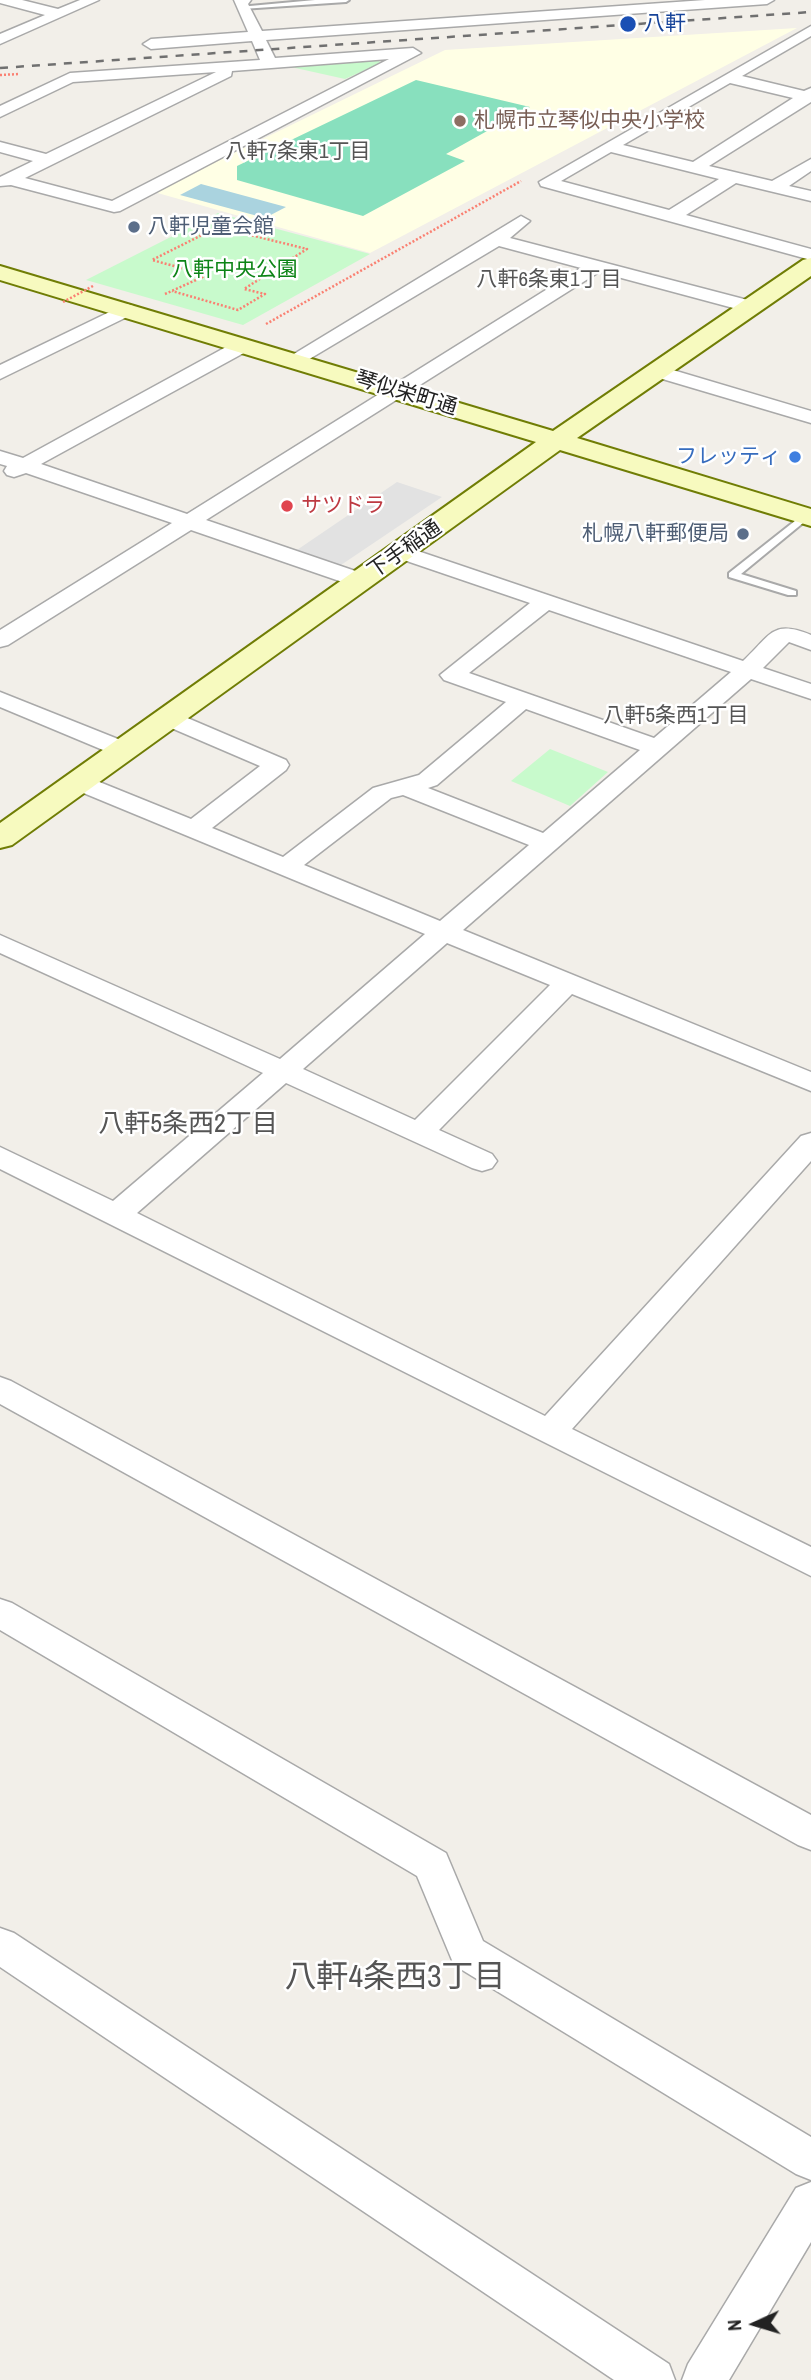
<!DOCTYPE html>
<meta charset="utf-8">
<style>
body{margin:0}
#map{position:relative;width:811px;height:2380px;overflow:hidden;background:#f2efe9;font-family:"Archivo Narrow",sans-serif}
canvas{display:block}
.north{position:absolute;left:720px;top:2289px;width:70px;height:70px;-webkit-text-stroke:5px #fff;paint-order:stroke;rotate:266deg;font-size:19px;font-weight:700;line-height:28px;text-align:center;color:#222}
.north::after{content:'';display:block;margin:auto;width:24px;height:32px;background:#222;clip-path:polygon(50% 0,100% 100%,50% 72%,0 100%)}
</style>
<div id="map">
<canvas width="811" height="2380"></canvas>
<div class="north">N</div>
</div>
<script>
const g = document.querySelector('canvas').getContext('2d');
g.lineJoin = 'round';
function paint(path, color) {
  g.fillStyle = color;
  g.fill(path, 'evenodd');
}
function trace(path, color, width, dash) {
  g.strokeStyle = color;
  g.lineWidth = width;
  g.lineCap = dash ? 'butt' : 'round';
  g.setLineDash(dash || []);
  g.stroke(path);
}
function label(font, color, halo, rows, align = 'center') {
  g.font = font + ' "Archivo Narrow","Noto Sans JP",sans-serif';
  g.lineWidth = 5;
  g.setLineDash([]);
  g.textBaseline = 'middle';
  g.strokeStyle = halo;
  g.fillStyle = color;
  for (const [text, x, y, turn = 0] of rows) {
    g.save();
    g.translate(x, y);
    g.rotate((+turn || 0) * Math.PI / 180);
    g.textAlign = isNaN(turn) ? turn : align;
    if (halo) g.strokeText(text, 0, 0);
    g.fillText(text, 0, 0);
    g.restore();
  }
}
const education = new Path2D(`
 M797,28L370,253L154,192L445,50Z`);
const park = new Path2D(`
 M378,60L381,63L345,79L291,67Z
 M218,213L370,254L243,325L86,280Z
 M550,749L608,772L570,806L511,781Z`);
const pitch = new Path2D(`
 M416,80L530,107L446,154L465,161L363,216L237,180V166Z`);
const parking = new Path2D(`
 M397,482L442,497L338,567L294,552Z`);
const water = new Path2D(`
 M201,184L286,207L265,218L180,195Z`);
const path = new Path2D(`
 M0,75L20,74
 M165,294L207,275L152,260L218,227L307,249L244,289L265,294L238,310L172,291
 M266,324L521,181`);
const lane = new Path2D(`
 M315,0H349L346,2L242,9L239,7Z
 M805,513L810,516L809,518L741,574L796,591V595H788L729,577V573Z`);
const street = new Path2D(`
 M0,0H22L58,9L80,0H99L0,44V34L45,15L0,3Z
 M234,0H251L248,4L262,31L705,0H774L767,4L266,40L275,58L413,48L421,53L120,211L114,212L11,185L0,186V177L33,161L0,152V142L46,154L216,72L73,82L0,117V106L70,73L260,60L252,41L151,49L143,44L151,39L248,32ZM389,59L112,201L25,178L231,76L232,71Z
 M811,26V36L742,76L804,91L811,88V102L709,166L772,181L811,159V171L789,186L811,191V201L736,183L686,215L811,249V260L541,186L539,182ZM730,83L793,98L693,162L623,145ZM611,152L719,179L669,210L561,181Z
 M521,216L530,221L510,238L759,303L761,307L752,313L599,272L206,520L370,576L373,581L370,586H354L191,530L8,645L0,647V630L172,523L26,473L14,477L7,475L4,471L7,466L0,464V451L23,458L237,341H251L253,345L251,349L41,464L187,514L581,268L499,246L301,364L294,366L284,360Z
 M126,304L133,306L135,310L133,314L0,379V365Z
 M656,365L811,411V423L649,375L646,371Z
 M403,546L743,661C771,635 772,619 811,635V650L789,642L763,668L811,684V699L751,679L463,930L811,1072V1091L572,994L439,1130L492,1154L497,1161L492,1168L482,1171L472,1168L286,1083L137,1213L545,1416L801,1136L811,1133V1161L572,1429L811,1547V1576L0,1169V1147L113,1201L263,1073L0,953V935L280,1059L425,934L69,787L66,782L69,777L78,775L87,777L191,819L260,766L162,724L158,719L162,714H178L286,760L289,765L286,770L212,828L283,857L373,788L419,775L506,702L444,680L440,675L530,603L395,557L392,552L395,547ZM549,610L731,672L654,738L469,673ZM526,709L640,750L543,833L428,788L437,785ZM403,795L529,845L440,921L304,865L391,798ZM447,943L550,985L415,1120L303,1069Z
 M0,692L133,745L136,750L133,755L124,757L115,755L0,707Z
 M0,1377L11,1381L811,1815V1850L798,1845L0,1404Z
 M0,1599L12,1603L446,1853L483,1941L811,2137V2180L796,2174L454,1965L417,1876L0,1630Z
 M0,1928L14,1933L669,2364L675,2380H614L0,1967Z
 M811,2182V2242L729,2380H682L688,2364L796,2188Z`);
const secondary = new Path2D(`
 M811,258V276L577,438L811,509V526L560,450L12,845L0,848V823L536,442L0,280V266L553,431L803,260Z`);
const rail = new Path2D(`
 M0,68L811,12`);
const pathBridge = new Path2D(`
 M63,302L93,286`);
const markers = [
 [628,24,9,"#1a4fb4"],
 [460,121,7,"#8d6e63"],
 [134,227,7,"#5c6f8a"],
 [795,457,7,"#3f7fe0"],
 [287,506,7,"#e0444e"],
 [743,534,7,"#5c6f8a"]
];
const farTransitnames = [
 ["八軒",644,24]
];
const farEducationnames = [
 ["札幌市立琴似中央小学校",474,121]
];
const farNeighbourhoodnames = [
 ["八軒7条東1丁目",298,152],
 ["八軒6条東1丁目",549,280],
 ["八軒5条西1丁目",676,716]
];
const farServicenames = [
 ["八軒児童会館",148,227],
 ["札幌八軒郵便局",729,534,"right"]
];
const farParknames = [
 ["八軒中央公園",235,270]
];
const farStreetnames = [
 ["琴似栄町通",406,394,17],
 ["下手稲通",405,550,-35]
];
const farShopnames = [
 ["フレッティ",781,457]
];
const farHealthnames = [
 ["サツドラ",301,506]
];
const neighbourhoodNames = [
 ["八軒5条西2丁目",188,1125]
];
const nearNeighbourhoodnames = [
 ["八軒4条西3丁目",395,1978]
];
paint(education, '#ffffe5');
paint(park, '#c8facc');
paint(pitch, '#88e0be');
paint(parking, '#e2e2e2');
paint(water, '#aad3df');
trace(lane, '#a9a9a9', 4);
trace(street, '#a9a9a9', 3);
trace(secondary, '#707d05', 4);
trace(path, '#fa8072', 2.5, [2, 2]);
paint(lane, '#fff');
paint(street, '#fff');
paint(secondary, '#f7fabf');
trace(rail, '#707070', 2.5, [8, 8]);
trace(pathBridge, '#fa8072', 2.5, [2, 2]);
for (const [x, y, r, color] of markers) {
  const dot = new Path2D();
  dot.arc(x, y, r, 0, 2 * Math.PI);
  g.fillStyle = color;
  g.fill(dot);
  trace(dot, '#fff', 2.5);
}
label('21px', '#164399', '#fff', farTransitnames, 'left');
label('21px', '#785e54', '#fff', farEducationnames, 'left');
label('21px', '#555', '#fff', farNeighbourhoodnames);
label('21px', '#4e5e75', '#fff', farServicenames, 'left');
label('21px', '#0c8416', '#fff', farParknames);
label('21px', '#222', '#fff', farStreetnames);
label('21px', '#366cbe', '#fff', farShopnames, 'right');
label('21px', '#be3a42', '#fff', farHealthnames, 'left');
label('26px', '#555', '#fff', neighbourhoodNames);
label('32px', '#555', '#fff', nearNeighbourhoodnames);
</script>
